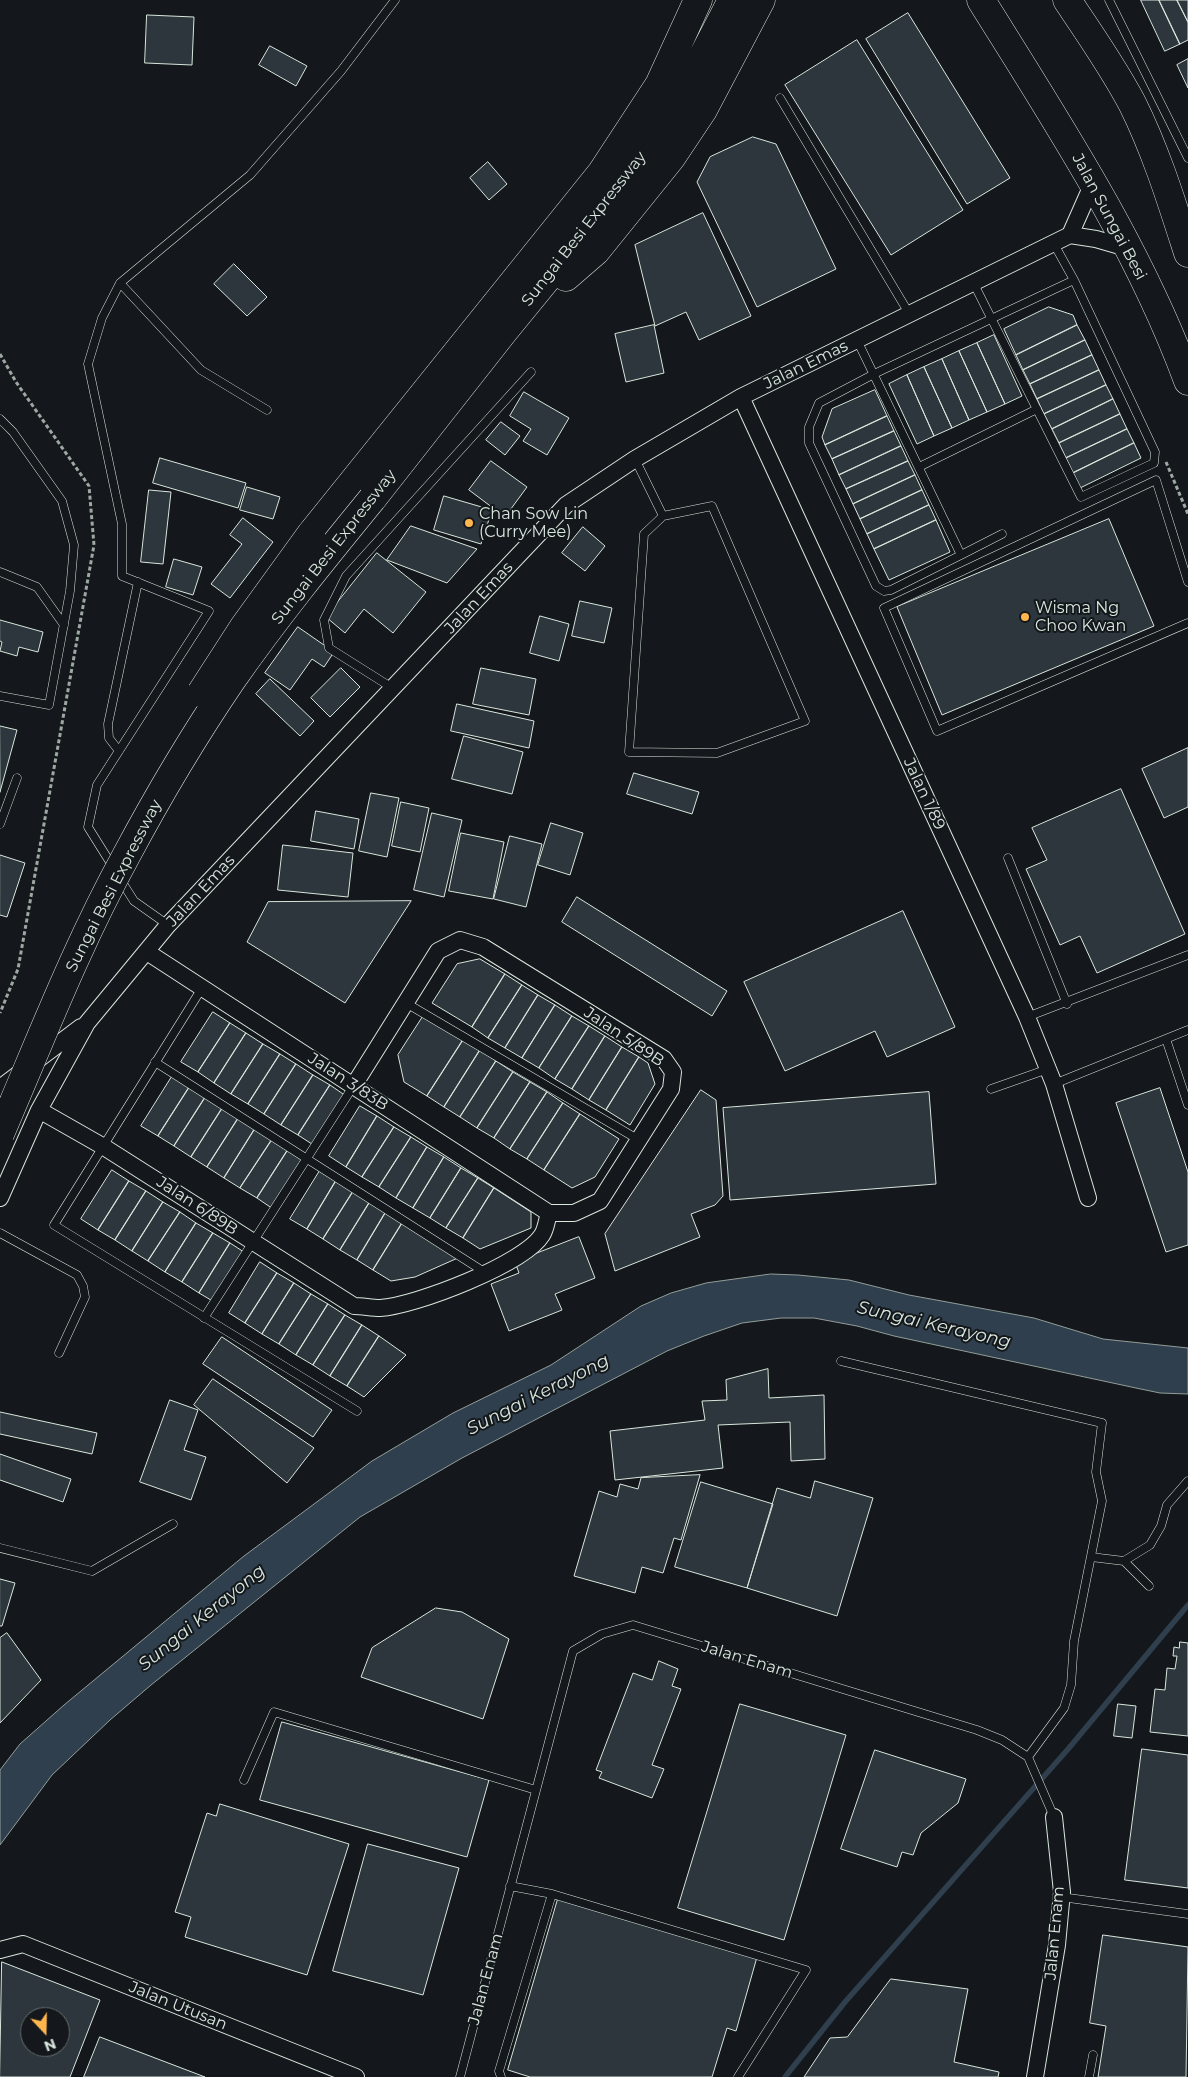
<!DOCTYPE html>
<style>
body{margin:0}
#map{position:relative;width:1188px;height:2077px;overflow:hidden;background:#14181c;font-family:Montserrat,sans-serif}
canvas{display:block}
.north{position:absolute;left:20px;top:2007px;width:50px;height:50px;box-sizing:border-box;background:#14181c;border:1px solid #626a69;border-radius:50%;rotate:159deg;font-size:14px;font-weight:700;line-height:20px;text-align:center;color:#d8e6dc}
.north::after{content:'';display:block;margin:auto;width:18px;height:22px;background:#ffb74d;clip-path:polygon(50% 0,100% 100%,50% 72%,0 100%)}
</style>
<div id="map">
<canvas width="1188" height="2077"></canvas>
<div class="north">N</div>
</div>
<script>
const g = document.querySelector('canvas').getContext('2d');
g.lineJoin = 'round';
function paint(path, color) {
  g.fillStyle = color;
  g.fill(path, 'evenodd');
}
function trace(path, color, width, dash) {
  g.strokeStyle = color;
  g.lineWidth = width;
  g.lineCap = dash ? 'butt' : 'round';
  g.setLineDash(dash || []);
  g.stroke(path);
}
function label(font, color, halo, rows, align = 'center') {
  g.font = font + ' Montserrat,sans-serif';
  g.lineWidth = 4;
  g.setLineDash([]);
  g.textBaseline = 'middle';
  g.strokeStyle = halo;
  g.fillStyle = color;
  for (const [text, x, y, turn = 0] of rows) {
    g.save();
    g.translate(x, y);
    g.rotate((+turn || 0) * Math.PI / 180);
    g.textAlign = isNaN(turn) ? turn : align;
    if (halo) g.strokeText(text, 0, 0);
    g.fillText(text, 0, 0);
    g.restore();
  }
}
const water = new Path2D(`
 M771,1274L798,1275L849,1280L909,1295L1034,1318L1103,1339L1188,1348V1394L1160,1393L1136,1388L894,1336L857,1326L814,1318H781L742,1323L704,1336L667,1351L462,1458L360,1517L151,1685L110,1720L52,1775L0,1845V1770L20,1744L64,1705L244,1556L372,1461L453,1413L551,1365L641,1306L671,1293L706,1283Z`);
const stream = new Path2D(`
 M785,2077L845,2002L1069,1748L1188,1605`);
const building = new Path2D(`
 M1141,0H1159L1180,44L1165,51Z
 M1159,0H1177L1188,22V40L1180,44Z
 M1177,0H1188V22Z
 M908,13L1010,178L967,204L866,39Z
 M147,15L194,17L192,65L145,63Z
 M857,40L963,210L891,255L785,85Z
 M270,46L307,66L296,86L259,65Z
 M1188,59V88L1177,65Z
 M753,137L776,144L836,269L757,307L697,182L710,157Z
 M488,162L507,184L489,200L470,178Z
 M703,213L751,316L699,340L686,312L655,326L635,245Z
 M234,264L267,297L247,316L214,284Z
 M1049,307L1073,315L1077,325L1016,355L1004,329Z
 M654,325L664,373L626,382L615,334Z
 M1077,325L1085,340L1023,370L1016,355Z
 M994,335L1022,396L1005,404L977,343Z
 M1085,340L1092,355L1030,384L1023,370Z
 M977,343L1005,404L987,412L959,351Z
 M959,351L987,412L969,420L942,359Z
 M1092,355L1099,370L1037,399L1030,384Z
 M942,359L969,420L952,428L924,367Z
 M924,367L952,428L934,436L907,375Z
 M1099,370L1106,385L1044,414L1037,399Z
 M907,375L934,436L917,444L889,384Z
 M1106,385L1113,399L1052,429L1044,414Z
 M875,390L887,416L825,445L822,437L832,409Z
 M524,392L569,418L547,455L523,441L531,429L510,416Z
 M1113,399L1120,414L1059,443L1052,429Z
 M1120,414L1127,429L1066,458L1059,443Z
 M887,416L894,431L832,459L825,445Z
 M501,422L520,436L505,455L486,440Z
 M1127,429L1134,443L1073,473L1066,458Z
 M894,431L901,446L839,475L832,459Z
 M1134,443L1141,458L1080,488L1073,473Z
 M901,446L908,461L846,489L839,475Z
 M160,458L246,483L238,508L153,483Z
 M491,461L527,487L505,517L469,490Z
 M908,461L915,475L853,504L846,489Z
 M915,475L922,490L860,519L853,504Z
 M247,487L280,497L273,519L240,510Z
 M149,490L171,492L163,564L141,562Z
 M922,490L929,505L867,534L860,519Z
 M444,496L492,510L481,544L434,530Z
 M929,505L936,520L874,549L867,534Z
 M243,518L273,542L230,598L211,584L242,544L230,535Z
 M1109,519L1154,626L942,715L897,607Z
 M936,520L950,552L889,580L874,549Z
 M411,526L477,549L447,583L387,560Z
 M583,527L605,546L585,571L562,553Z
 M377,553L426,592L393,633L364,609L345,633L326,617Z
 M174,559L202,567L193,595L166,587Z
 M580,601L612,608L604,643L572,636Z
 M540,616L569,624L559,661L530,653Z
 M0,620L43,632L38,652L19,647L17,656L0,651L2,642L0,641Z
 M298,627L334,652L324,667L312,659L290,690L265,673Z
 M341,668L360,687L330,717L311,698Z
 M481,668L536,679L529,715L473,704Z
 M270,679L314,721L300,736L256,694Z
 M457,704L534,721L529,748L451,731Z
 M0,726L17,730L0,792Z
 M464,736L523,752L512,794L452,779Z
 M1188,748V807L1164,818L1142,769Z
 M634,773L699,792L692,814L627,794Z
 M1121,789L1185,934L1097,973L1080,936L1060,945L1026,869L1047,860L1032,828Z
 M371,793L399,798L387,857L359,851Z
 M401,802L429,808L420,852L392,846Z
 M316,811L359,819L354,849L311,841Z
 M432,813L462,820L444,897L414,890Z
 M551,823L583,833L570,875L538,865Z
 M461,833L504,842L493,899L449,891Z
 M510,836L542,844L526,907L494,899Z
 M283,845L353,853L348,897L278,890Z
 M0,855L25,863L7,917L0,915Z
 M577,897L727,991L712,1016L562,922Z
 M411,901L345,1003L247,942L268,902Z
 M903,911L955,1027L887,1057L875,1031L785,1071L744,982Z
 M480,959L505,974L472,1027L432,1003L457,964Z
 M505,974L522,985L488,1038L472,1027Z
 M522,985L538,995L505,1048L488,1038Z
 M538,995L555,1005L522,1058L505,1048Z
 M555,1005L572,1016L539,1068L522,1058Z
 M213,1012L230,1023L198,1072L181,1062Z
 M424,1015L463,1040L427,1096L404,1082L398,1055Z
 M572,1016L589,1026L555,1079L539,1068Z
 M230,1023L246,1033L214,1083L198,1072Z
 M589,1026L605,1036L572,1089L555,1079Z
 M246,1033L263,1044L231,1094L214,1083Z
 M605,1036L622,1047L589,1100L572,1089Z
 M463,1040L480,1050L444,1107L427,1096Z
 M263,1044L280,1054L248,1104L231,1094Z
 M622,1047L639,1057L606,1110L589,1100Z
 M480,1050L496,1061L460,1117L444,1107Z
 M280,1054L296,1064L264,1114L248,1104Z
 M639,1057L648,1063L655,1084L630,1125L606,1110Z
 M496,1061L513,1072L477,1128L460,1117Z
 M296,1064L313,1075L281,1125L264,1114Z
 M513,1072L530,1082L494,1138L477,1128Z
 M173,1075L190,1086L158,1136L141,1126Z
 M313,1075L330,1085L298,1135L281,1125Z
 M530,1082L547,1092L510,1149L494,1138Z
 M330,1085L346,1096L315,1146L298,1135Z
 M190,1086L206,1096L174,1146L158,1136Z
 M1160,1088L1188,1172V1245L1166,1252L1116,1103Z
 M701,1090L716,1100L723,1196L715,1205L691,1214L700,1237L615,1271L605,1234Z
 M547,1092L563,1103L527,1159L510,1149Z
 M929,1092L936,1184L730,1200L723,1108Z
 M206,1096L223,1107L191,1157L174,1146Z
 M563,1103L580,1114L544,1170L527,1159Z
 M360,1106L377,1116L346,1167L329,1156Z
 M223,1107L239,1117L207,1167L191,1157Z
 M580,1114L619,1139L595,1177L572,1188L544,1170Z
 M377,1116L394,1127L362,1177L346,1167Z
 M239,1117L256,1127L224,1178L207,1167Z
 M256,1127L273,1138L240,1188L224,1178Z
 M394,1127L411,1137L379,1187L362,1177Z
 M411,1137L427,1147L396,1198L379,1187Z
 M273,1138L289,1148L257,1198L240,1188Z
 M427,1147L444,1157L413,1208L396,1198Z
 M289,1148L305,1159L273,1209L257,1198Z
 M444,1157L461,1168L430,1218L413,1208Z
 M461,1168L478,1178L446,1228L430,1218Z
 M321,1169L337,1179L307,1229L290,1219Z
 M112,1170L129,1181L98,1230L81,1219Z
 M478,1178L494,1188L463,1238L446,1228Z
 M337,1179L354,1190L323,1239L307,1229Z
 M129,1181L146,1191L115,1240L98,1230Z
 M494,1188L531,1212V1228L480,1249L463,1238Z
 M354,1190L371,1200L340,1250L323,1239Z
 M146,1191L163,1202L132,1251L115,1240Z
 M371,1200L387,1210L357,1260L340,1250Z
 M163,1202L180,1212L148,1261L132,1251Z
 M387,1210L404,1220L373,1270L357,1260Z
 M180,1212L196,1223L165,1272L148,1261Z
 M404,1220L460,1257L415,1277L391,1281L373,1270Z
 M196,1223L213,1233L182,1282L165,1272Z
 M213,1233L230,1243L199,1293L182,1282Z
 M579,1237L595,1278L555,1294L562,1310L509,1331L491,1284L519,1273L515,1262Z
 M230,1243L247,1254L216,1303L199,1293Z
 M260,1262L277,1273L245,1323L229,1313Z
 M277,1273L294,1283L262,1334L245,1323Z
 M294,1283L311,1294L279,1344L262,1334Z
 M311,1294L328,1304L296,1355L279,1344Z
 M328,1304L345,1315L313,1365L296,1355Z
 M345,1315L362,1325L330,1376L313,1365Z
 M362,1325L379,1336L347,1386L330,1376Z
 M379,1336L406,1355L364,1397L347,1386Z
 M222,1337L332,1410L313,1437L203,1364Z
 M768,1369L769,1398L824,1395L825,1459L791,1461L790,1422L718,1425L723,1468L615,1480L610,1431L705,1420L702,1401L727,1400L726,1380Z
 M213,1379L314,1448L287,1483L194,1405Z
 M170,1400L198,1410L184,1450L206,1457L191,1500L140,1482Z
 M0,1412L97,1433L92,1454L0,1434Z
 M0,1454L71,1479L63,1502L0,1480Z
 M700,1475L681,1540L674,1538L663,1573L642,1567L635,1593L574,1576L599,1491L617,1497L620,1484L638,1489L641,1478Z
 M815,1481L873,1498L837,1616L747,1588L777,1488L810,1498Z
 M701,1482L773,1504L747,1588L675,1567Z
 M0,1579L15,1583L2,1626H0Z
 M436,1608L462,1612L509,1639L483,1719L361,1677L372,1648Z
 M7,1633L41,1680L0,1723V1638Z
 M1180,1642L1188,1643V1736L1150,1732L1155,1689L1165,1690L1167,1668L1175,1669L1177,1656H1173L1174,1647L1179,1648Z
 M659,1661L678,1669L672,1686L681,1689L652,1765L664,1769L652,1798L599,1778L602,1772L596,1770L633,1673L652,1680Z
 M740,1704L846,1735L784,1940L678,1908Z
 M1118,1704L1136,1706L1132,1738L1114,1736Z
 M282,1722L489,1780L467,1857L260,1800Z
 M1142,1749L1188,1755V1888L1125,1880Z
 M875,1750L966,1779L958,1803L921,1833L913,1855L902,1852L897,1867L841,1849Z
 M220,1804L349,1844L307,1975L185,1937L191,1917L175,1912L207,1813L216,1816Z
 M368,1844L459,1868L423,1995L333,1971Z
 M558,1899L757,1957L736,2031L727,2028L712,2077H530L508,2070Z
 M1103,1935L1188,1947L1186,2077H1098L1106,2026L1090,2023Z
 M2,1962L100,2000L70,2077H0ZM30,2017H60V2047H30Z
 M891,1979L968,1989L954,2062L999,2072L998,2077H804L830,2038L847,2037Z
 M100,2037L205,2077H84Z`);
const path = new Path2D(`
 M0,354L16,382L89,486L94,545L18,969L0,1013
 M1166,462L1188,514`);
const lane = new Path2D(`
 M1109,0L1188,158
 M780,98L910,315
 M120,283L201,370L267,410
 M974,284L1081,497L1154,463L1155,452L1074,280L1054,244
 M857,340L961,555L891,590L884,591L876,586L809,443V427L819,403L874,374L1074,280
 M0,419L13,432L62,501L74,545L70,591L49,705L0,696
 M635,459L663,516L644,534L629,752L717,753L805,721L712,506L663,516
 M919,467L1037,409
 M961,555L1002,534
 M0,572L37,587L64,625
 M1188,582L1156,480L884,608L937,731L1188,623
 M394,689L329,648L324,620L346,576L531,372
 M119,751L109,738L108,724L138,582
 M0,824L17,778
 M1008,858L1067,1004
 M113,867L88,827L97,785L209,611L122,576V524L88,364L102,318L120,283L250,175L341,71L395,0
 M120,879L134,901L168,925
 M202,988L54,1225L357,1411
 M406,1003L639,1140
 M1027,1017L1188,955
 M1166,1039L1188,1105
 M155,1062L486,1273
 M1054,1084L1188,1030
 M991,1089L1048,1069
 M0,1233L77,1275L83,1286L85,1297L59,1353
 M204,1318L354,1085
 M841,1361L1102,1423L1096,1472L1102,1501L1074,1641L1071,1685L1064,1708L1028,1757
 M0,1548L92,1571L173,1524
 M1091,1557L1124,1561L1150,1545L1161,1526L1167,1505L1188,1481
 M1124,1561L1149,1586
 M244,1780L274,1712L536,1790
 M510,1886L552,1894L806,1970L738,2077
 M1061,1897L1188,1914
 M460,2077L573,1651L602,1634L633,1625L977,1730L1002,1740L1028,1757L1054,1817
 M501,2077L499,2071L552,1894
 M1089,2077L1093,2055`);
const street = new Path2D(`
 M1070,235L1096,239L1127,248
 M741,397L1027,1017L1054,1084L1088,1198
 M147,952L549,1213
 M0,1088L81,1027
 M39,1110L104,1147L354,1306C362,1306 372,1308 380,1308C415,1306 524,1264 542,1235C546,1229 547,1219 549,1213H574L600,1201L671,1089L673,1072L664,1059L483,947L460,940L438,951L354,1085
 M0,1198L39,1110L87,1023L168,925L566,505L635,459L741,397L1070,235L1093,183
 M0,1950L23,1944L356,2077
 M1035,2077L1057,1945L1062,1892L1054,1817`);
const highway = new Path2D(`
 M981,0C1057,122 1138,245 1188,381
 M1067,0C1090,34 1113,67 1132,103C1156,151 1172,203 1188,253
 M566,277L596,251L671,158L703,110L761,0
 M372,499L504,331L608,204L687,87L732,0
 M311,534L602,172L659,85L698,0`);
const highwayBridge = new Path2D(`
 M201,693L243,628L311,534
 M0,1134C40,1041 77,945 126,856C158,796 193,737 231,681C275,618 323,559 372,499`);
const markers = [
 [469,523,5,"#ffb74d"],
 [1025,617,5,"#ffb74d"]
];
const streetNames = [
 ["Jalan Sungai Besi",1109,217,62],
 ["Sungai Besi Expressway",584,229,-52],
 ["Jalan Emas",806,365,-26],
 ["Sungai Besi Expressway",334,547,-52],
 ["Jalan Emas",479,598,-47],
 ["Jalan 1/89",924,794,65],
 ["Sungai Besi Expressway",114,886,-63],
 ["Jalan Emas",201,891,-47],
 ["Jalan 5/89B",624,1037,34],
 ["Jalan 3/83B",348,1082,33],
 ["Jalan 6/89B",197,1206,33],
 ["Jalan Enam",747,1660,17],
 ["Jalan Enam",1055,1933,-85],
 ["Jalan Enam",486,1979,-75],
 ["Jalan Utusan",178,2006,22]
];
const poiNames = [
 ["Chan Sow Lin",479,514],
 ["(Curry Mee)",479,532],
 ["Wisma Ng",1035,608],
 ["Choo Kwan",1035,626]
];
const waterNames = [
 ["Sungai Kerayong",934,1325,13],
 ["Sungai Kerayong",538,1395,-27],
 ["Sungai Kerayong",202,1618,-39]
];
paint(water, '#2f3f4d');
trace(water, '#939e99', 1);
trace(stream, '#2f3f4d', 5.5);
paint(building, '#2c363c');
trace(building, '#d8e6dc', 1);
trace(lane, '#d8e6dc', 9);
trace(street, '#d8e6dc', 18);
trace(highway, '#d8e6dc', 29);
trace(path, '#9da8a2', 3, [4, 2.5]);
trace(lane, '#14181c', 8);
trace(street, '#14181c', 16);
trace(highway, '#14181c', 28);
trace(highwayBridge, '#d8e6dc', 29, []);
trace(highwayBridge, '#14181c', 28);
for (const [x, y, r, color] of markers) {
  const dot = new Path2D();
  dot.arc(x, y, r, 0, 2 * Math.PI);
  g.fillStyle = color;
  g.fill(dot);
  trace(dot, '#14181c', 2);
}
label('16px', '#d8e6dc', '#14181c', streetNames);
label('16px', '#d8e6dc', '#14181c', poiNames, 'left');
label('italic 18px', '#d8e6dc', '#14181c', waterNames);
</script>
